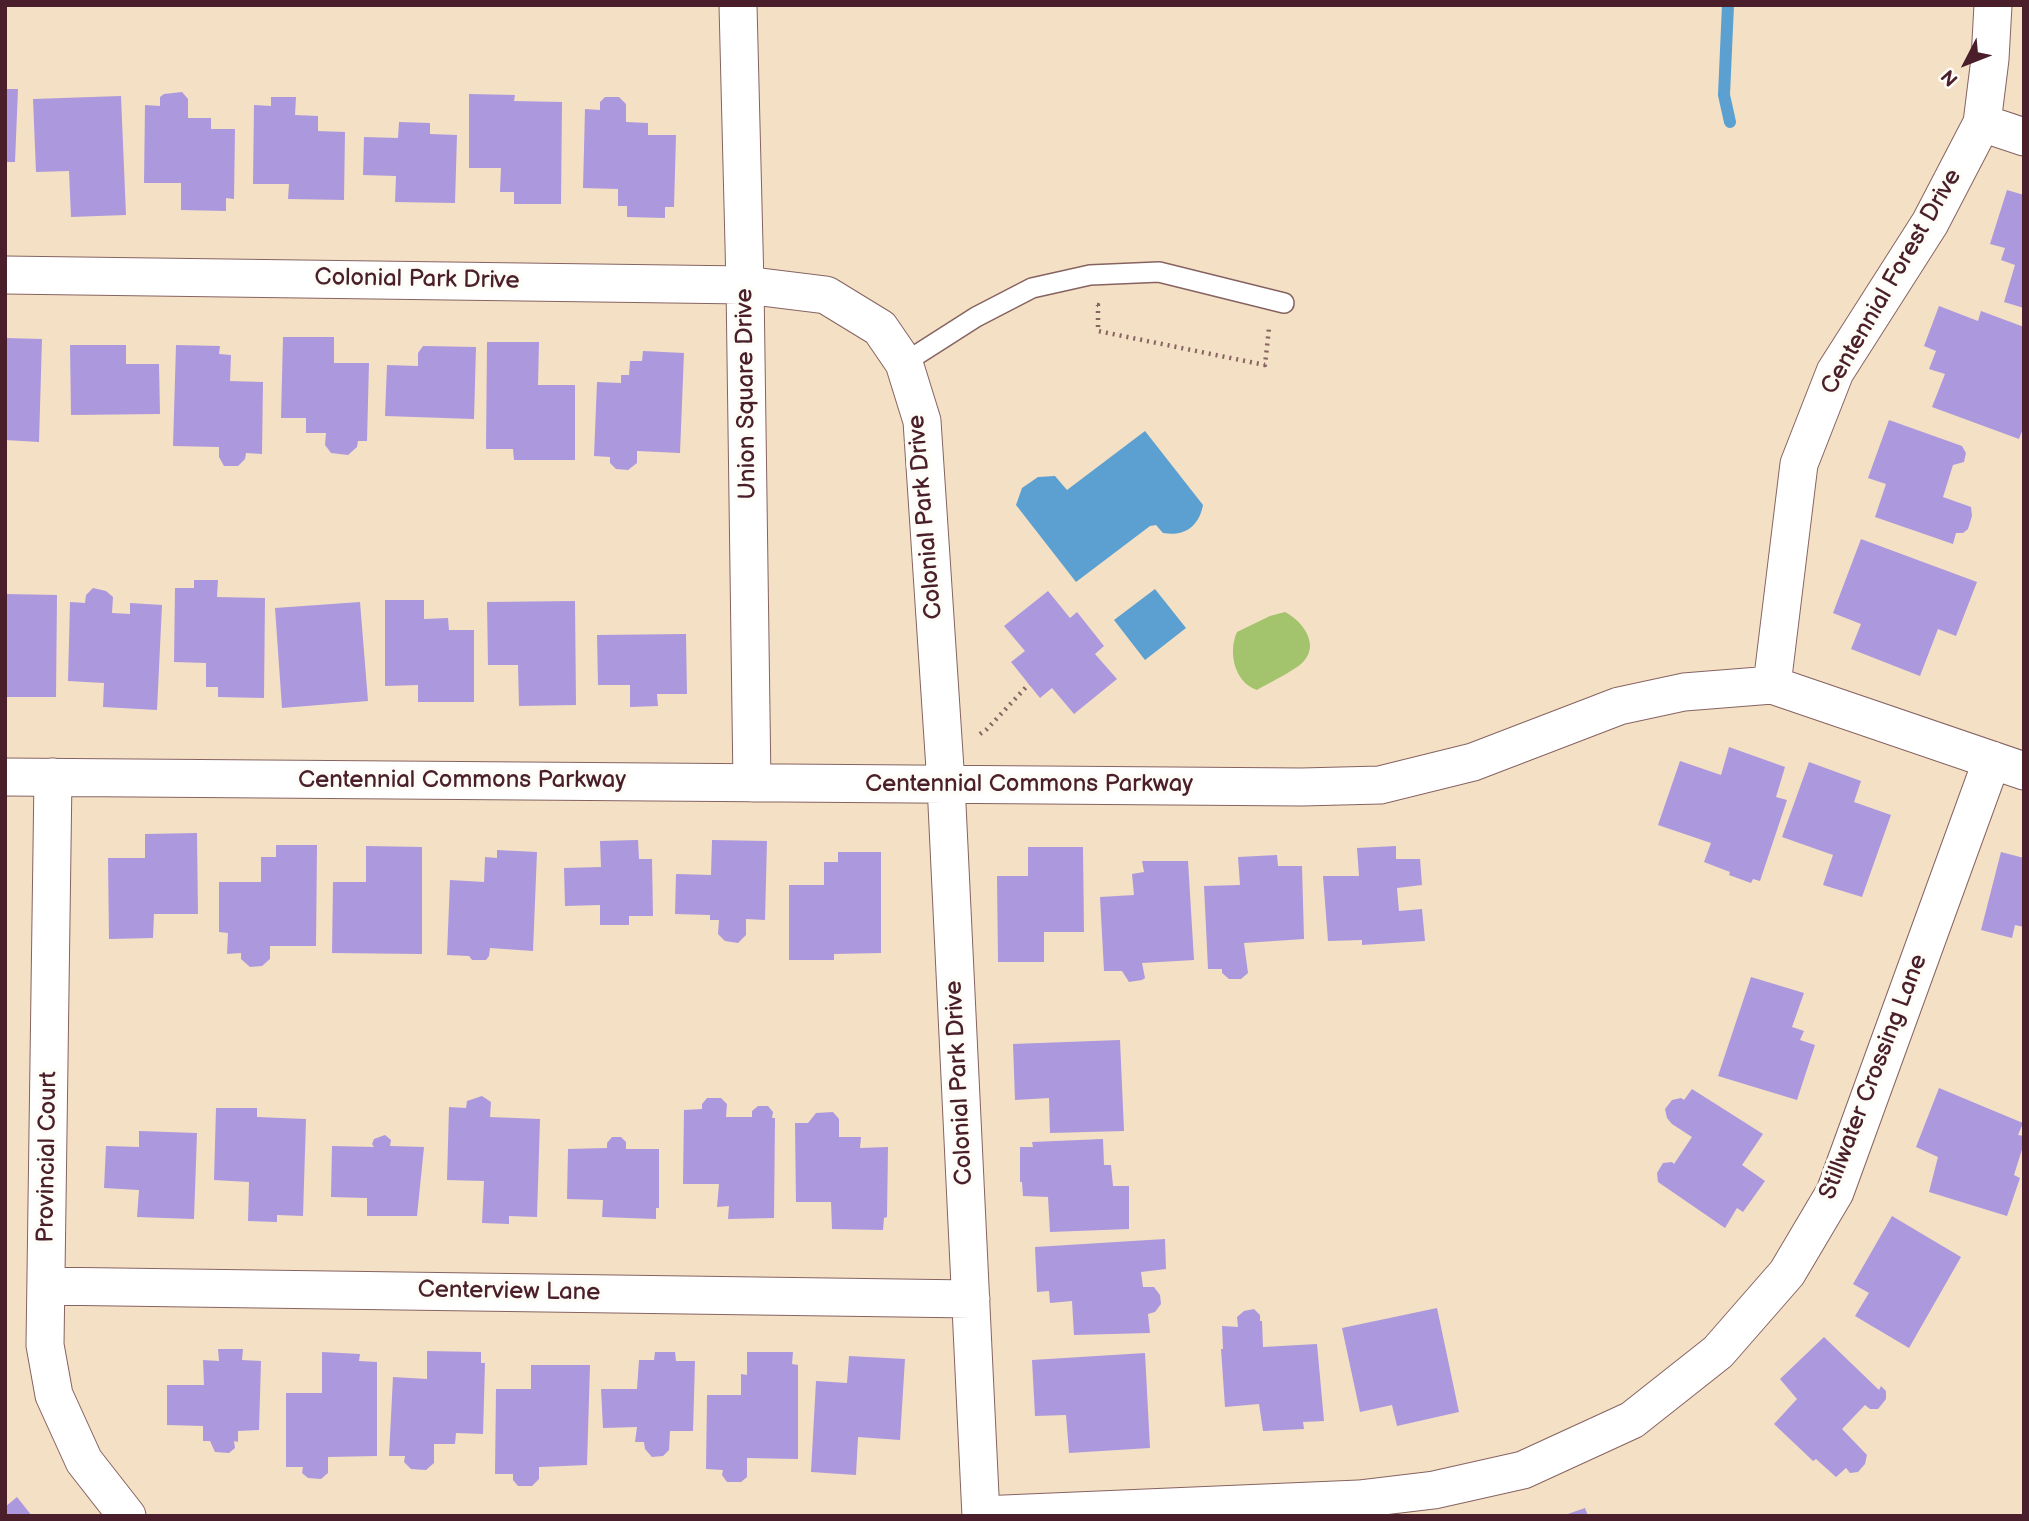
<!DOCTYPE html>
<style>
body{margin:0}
#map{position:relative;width:2029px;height:1521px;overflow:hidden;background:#f4e0c5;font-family:"Balsamiq Sans",sans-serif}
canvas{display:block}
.frame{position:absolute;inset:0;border:7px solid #4a1f2b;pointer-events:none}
.north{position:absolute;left:1931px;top:28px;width:70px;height:70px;-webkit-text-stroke:5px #fdfcf7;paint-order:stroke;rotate:228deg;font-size:19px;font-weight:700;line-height:28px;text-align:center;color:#4a1f2b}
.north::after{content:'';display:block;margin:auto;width:24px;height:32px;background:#4a1f2b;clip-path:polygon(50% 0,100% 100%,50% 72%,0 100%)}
</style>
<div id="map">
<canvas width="2029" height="1521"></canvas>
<div class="frame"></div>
<div class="north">N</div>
</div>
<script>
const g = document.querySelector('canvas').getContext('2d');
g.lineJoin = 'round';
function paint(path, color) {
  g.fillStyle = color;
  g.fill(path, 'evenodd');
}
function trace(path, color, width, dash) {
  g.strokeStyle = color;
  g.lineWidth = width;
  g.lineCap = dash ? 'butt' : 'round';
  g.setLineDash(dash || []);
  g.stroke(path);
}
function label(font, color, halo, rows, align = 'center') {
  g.font = font + ' "Balsamiq Sans",sans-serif';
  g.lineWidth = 7;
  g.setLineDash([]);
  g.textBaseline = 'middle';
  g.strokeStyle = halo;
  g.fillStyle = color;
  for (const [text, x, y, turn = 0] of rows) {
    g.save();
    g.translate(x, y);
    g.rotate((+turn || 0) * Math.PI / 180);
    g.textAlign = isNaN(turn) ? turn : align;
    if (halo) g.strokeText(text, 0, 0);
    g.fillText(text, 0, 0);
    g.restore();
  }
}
const green = new Path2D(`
 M1285,612C1301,620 1320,643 1304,661C1298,669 1267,684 1257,690C1234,682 1228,652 1237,632L1270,616Z`);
const water = new Path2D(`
 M1145,431L1203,505C1199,526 1185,537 1163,533L1156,525L1150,526L1076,582L1016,505L1022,488L1038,477L1055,476L1067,490Z
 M1155,589L1186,628L1145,660L1114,620Z`);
const stream = new Path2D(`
 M1728,5L1724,95L1730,122`);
const building = new Path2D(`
 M5,89H18L15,162H5Z
 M182,92L188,99V118H211V129H235L234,199L226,198V211L181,210V183H144L145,105L160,106V97L164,94Z
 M469,94L515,95L514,101L562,102L561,204H514V192H500L501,168H469Z
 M121,96L126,215L71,217L69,171L36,172L33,99Z
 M271,97H296L295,115L318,116V131L345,132L344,200L288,199L289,184H253L254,105L271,106Z
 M605,97H619L626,104V122L648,123V135H676L674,207H665V218L627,217V206H618V189L583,188L585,109L600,110V102Z
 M399,122L430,123V134L457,135L455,203L395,202L396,176L363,175L364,137L398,138Z
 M2007,190L2024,195V308L2004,302L2015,265L2001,260L2005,248L1990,244Z
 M1939,306L1978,321L1981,311L2024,327V426L2019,439L1932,407L1945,374L1929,369L1936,351L1924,346Z
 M283,337H334V363H369L367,441H358L357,447L348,455L331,453L325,445L326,433H306V418H281Z
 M5,338L42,339L39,442L5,440Z
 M487,342H539L538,385H575V460H514L513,449H486Z
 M70,345H126V364H159L160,414L71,415Z
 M176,345L220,346L219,354L231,355L230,381L263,382L262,454L246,453L245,459L238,466H224L219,457V447L173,446Z
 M423,346L476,347L474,419L385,416L387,365L418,366V353Z
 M643,351L684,353L680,453L637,451V463L628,470L616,469L610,463V457L594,456L597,382L621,383V375H629L630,361H642Z
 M1889,420L1962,446L1966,453L1964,462L1953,465L1943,497L1971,507L1972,516L1968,529L1963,533H1956L1953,544L1875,517L1886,484L1868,478Z
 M1861,539L1977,582L1956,636L1938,629L1920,676L1851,649L1861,624L1833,613Z
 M194,580H218L217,597L265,598L264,698L218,697V687H206V663L174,662L175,588H194Z
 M93,588L106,591L113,597L112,613L130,614V603L162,605L157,710L103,707L104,683L68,681L70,602L85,603L86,595Z
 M1048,591L1070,618L1077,612L1104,646L1095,654L1117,679L1074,714L1052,688L1040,698L1011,662L1025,651L1004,626Z
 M5,594L57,595L56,697H7Z
 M385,600H424V619L448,618L449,630H474V702H418V685L385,686Z
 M575,601L576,705L519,706L518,665H488L487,602Z
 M360,602L368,701L282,708L275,608Z
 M686,634L687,694H657L658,706L630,707V685H598L597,635Z
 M1729,747L1785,767L1776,797L1787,800L1760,881L1753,879L1751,883L1729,875L1730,872L1704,862L1711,843L1658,825L1680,761L1721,775Z
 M1809,762L1861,781L1854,802L1891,815L1862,897L1823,885L1833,855L1782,837Z
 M197,833L198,914H154L153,938L109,939L108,858H145V834Z
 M638,840L639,859H652L653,916H629V925H600V905L565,906L564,868L601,867L600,841Z
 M712,840L767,841L765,920L746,919V935L738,943L725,941L718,934L719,920H710V915L675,914L676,874L711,875Z
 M276,845H317L316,946H270V959L262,966L250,967L241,959V953L227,954L228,933L219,932V882H261V857H276Z
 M366,846L422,847V954L332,953L333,882H366Z
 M1396,846V859H1420L1422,885L1397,888L1399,911L1422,909L1425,941L1362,945V940L1328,941L1323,876H1359L1357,848Z
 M1028,847H1083L1084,932H1044V962H998L997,876H1028Z
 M497,850L537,852L533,951L490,948L489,956L486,960H472L469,956L447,955L450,880L484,882L485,857L497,858Z
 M838,852H881V953L834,954V960H789V885H824V862H838Z
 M2001,852L2024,858V927L2015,925L2012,938L1981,930Z
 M1277,855L1278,866H1302L1304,939L1244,943L1248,973L1241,979H1229L1222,973V969H1208L1204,886L1240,885L1238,857Z
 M1142,861H1188L1194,960L1142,963L1145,978L1142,980L1129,982L1122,971H1104L1100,897L1134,895L1132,874L1144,872Z
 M1751,977L1804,993L1792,1027L1804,1031L1800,1040L1815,1045L1797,1100L1718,1076Z
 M1120,1040L1124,1131L1050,1133L1049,1098L1015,1100L1013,1044Z
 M1939,1088L2023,1123L2018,1135L2024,1136V1143L2014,1175L2020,1178L2007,1216L1929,1192L1938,1157L1916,1147Z
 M1692,1089L1763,1134L1742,1165L1765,1181L1743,1212L1737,1208L1725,1228L1658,1182L1657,1173L1663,1163L1672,1162L1674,1164L1692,1137L1672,1124L1667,1118L1665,1109L1672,1100L1681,1098L1684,1100Z
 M482,1096L491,1102L490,1117L540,1119L537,1217L509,1216V1224L482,1223L484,1181L447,1180L449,1107L466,1108L467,1101Z
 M707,1098H721L727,1104L726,1117H752V1111L758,1106H768L773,1112L772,1118H775L774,1218L728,1219L729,1206L717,1207L719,1184H683L684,1110L702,1109V1104Z
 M216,1108H257V1117L306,1119L303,1216L277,1215V1222L248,1221L249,1182L214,1180Z
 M833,1112L839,1119V1137H861L860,1148L888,1147L887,1217L884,1218L883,1230L832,1229L831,1202H796L795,1123H808L816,1113Z
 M139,1131L197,1133L194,1219L137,1217L139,1190L104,1188L106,1146L139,1147Z
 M385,1135L391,1140L390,1146L424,1147L417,1216H367V1198L331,1197L332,1146L374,1147L372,1144L374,1139Z
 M612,1137H621L626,1142V1149H659V1208H656V1219L602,1217L603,1200L567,1199L568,1149L607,1148V1143Z
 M1103,1139L1104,1165H1111L1113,1186H1129V1229L1050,1232L1048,1197L1023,1196L1022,1182H1020V1147H1033L1032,1142Z
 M1892,1216L1961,1257L1909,1348L1855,1316L1869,1293L1853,1284Z
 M1165,1239L1166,1269L1141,1272L1143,1287H1154L1160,1295L1161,1304L1155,1312L1148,1314L1150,1333L1074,1335L1072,1301L1050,1303L1049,1291L1037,1292L1035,1247Z
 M1437,1308L1459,1412L1397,1426L1392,1405L1360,1412L1342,1328Z
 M1254,1309L1260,1315V1321H1262L1263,1347L1317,1344L1324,1421L1303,1422L1304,1429L1263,1431L1259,1404L1225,1407L1221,1349H1223L1222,1326L1238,1327L1237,1317L1244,1311Z
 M1824,1337L1879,1390L1881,1386L1886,1391V1399L1878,1409H1870L1865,1405L1842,1429L1867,1455L1865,1464L1858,1472L1850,1473L1846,1468L1836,1477L1816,1459L1813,1461L1774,1424L1797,1399L1780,1379Z
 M218,1349H243L242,1360L261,1361L259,1430L238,1431V1442L234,1441L235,1448L229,1453L215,1452L210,1441H203V1426L167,1425V1385H204L203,1360L219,1361Z
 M427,1351L481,1352V1363H485L483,1434L456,1433L455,1444H434V1463L426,1470L411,1469L404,1462L405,1456H389L393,1377L427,1379Z
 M322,1352L360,1354L359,1361L377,1362V1456L328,1457V1473L321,1479L308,1478L302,1473L303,1467H286V1393H322Z
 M655,1352H675L676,1361H695L693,1431H670L669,1450L663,1456L652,1457L645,1449L644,1442H635L637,1427L603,1428L601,1389H637L639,1360H654Z
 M747,1352H793L792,1364L798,1365V1459L747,1458V1477L741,1482H727L722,1475L723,1470L706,1469L707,1395H741V1374L747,1375Z
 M1145,1353L1150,1448L1069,1453L1066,1415L1035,1416L1032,1360Z
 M849,1356L905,1359L900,1440L858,1437L856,1475L811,1472L816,1381L847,1383Z
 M531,1365H590L587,1465L539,1467V1479L532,1486H518L513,1480V1474H495L496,1389H531Z
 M17,1497L32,1516H5V1507Z
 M1585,1508L1588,1516H1565V1515Z`);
const path = new Path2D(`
 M1097,305H1098V331L1265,365L1269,328
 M980,734L987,729L1029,684`);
const lane = new Path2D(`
 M904,363L976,317L1032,288L1090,275L1159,272L1284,303`);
const street = new Path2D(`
 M738,5L745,285L752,783
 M1982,123L2024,137
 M5,275L745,285L826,295L880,328L904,363L922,421L946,784L981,1516
 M1772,685L1799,464L1835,372L1930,223L1982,123L1990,59L1993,5
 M5,777L1302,787L1380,785L1473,762L1619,706L1684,692L1772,685L2024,771
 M53,777L45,1345L54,1395L84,1461L127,1516
 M46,1286L971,1299
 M981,1515L1359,1499L1434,1490L1523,1470L1632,1420L1718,1352L1787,1273L1835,1192L1992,760`);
const streetNames = [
 ["Colonial Park Drive",417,280,1],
 ["Centennial Forest Drive",1892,282,-60],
 ["Union Square Drive",747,394,-91],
 ["Colonial Park Drive",926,517,-95],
 ["Centennial Commons Parkway",462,781],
 ["Centennial Commons Parkway",1029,785],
 ["Stillwater Crossing Lane",1874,1077,-69],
 ["Colonial Park Drive",960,1083,-93],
 ["Provincial Court",48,1157,-89],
 ["Centerview Lane",509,1292,1]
];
paint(green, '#a3c36c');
paint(water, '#5ba0d0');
trace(stream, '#5ba0d0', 12);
paint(building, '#ac98dd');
trace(lane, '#866361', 22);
trace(street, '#866361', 39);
trace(path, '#866361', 4.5, [2, 5]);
trace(lane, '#fff', 19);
trace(street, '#fff', 37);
label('24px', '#4a1f2b', '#fdfcf7', streetNames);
</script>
